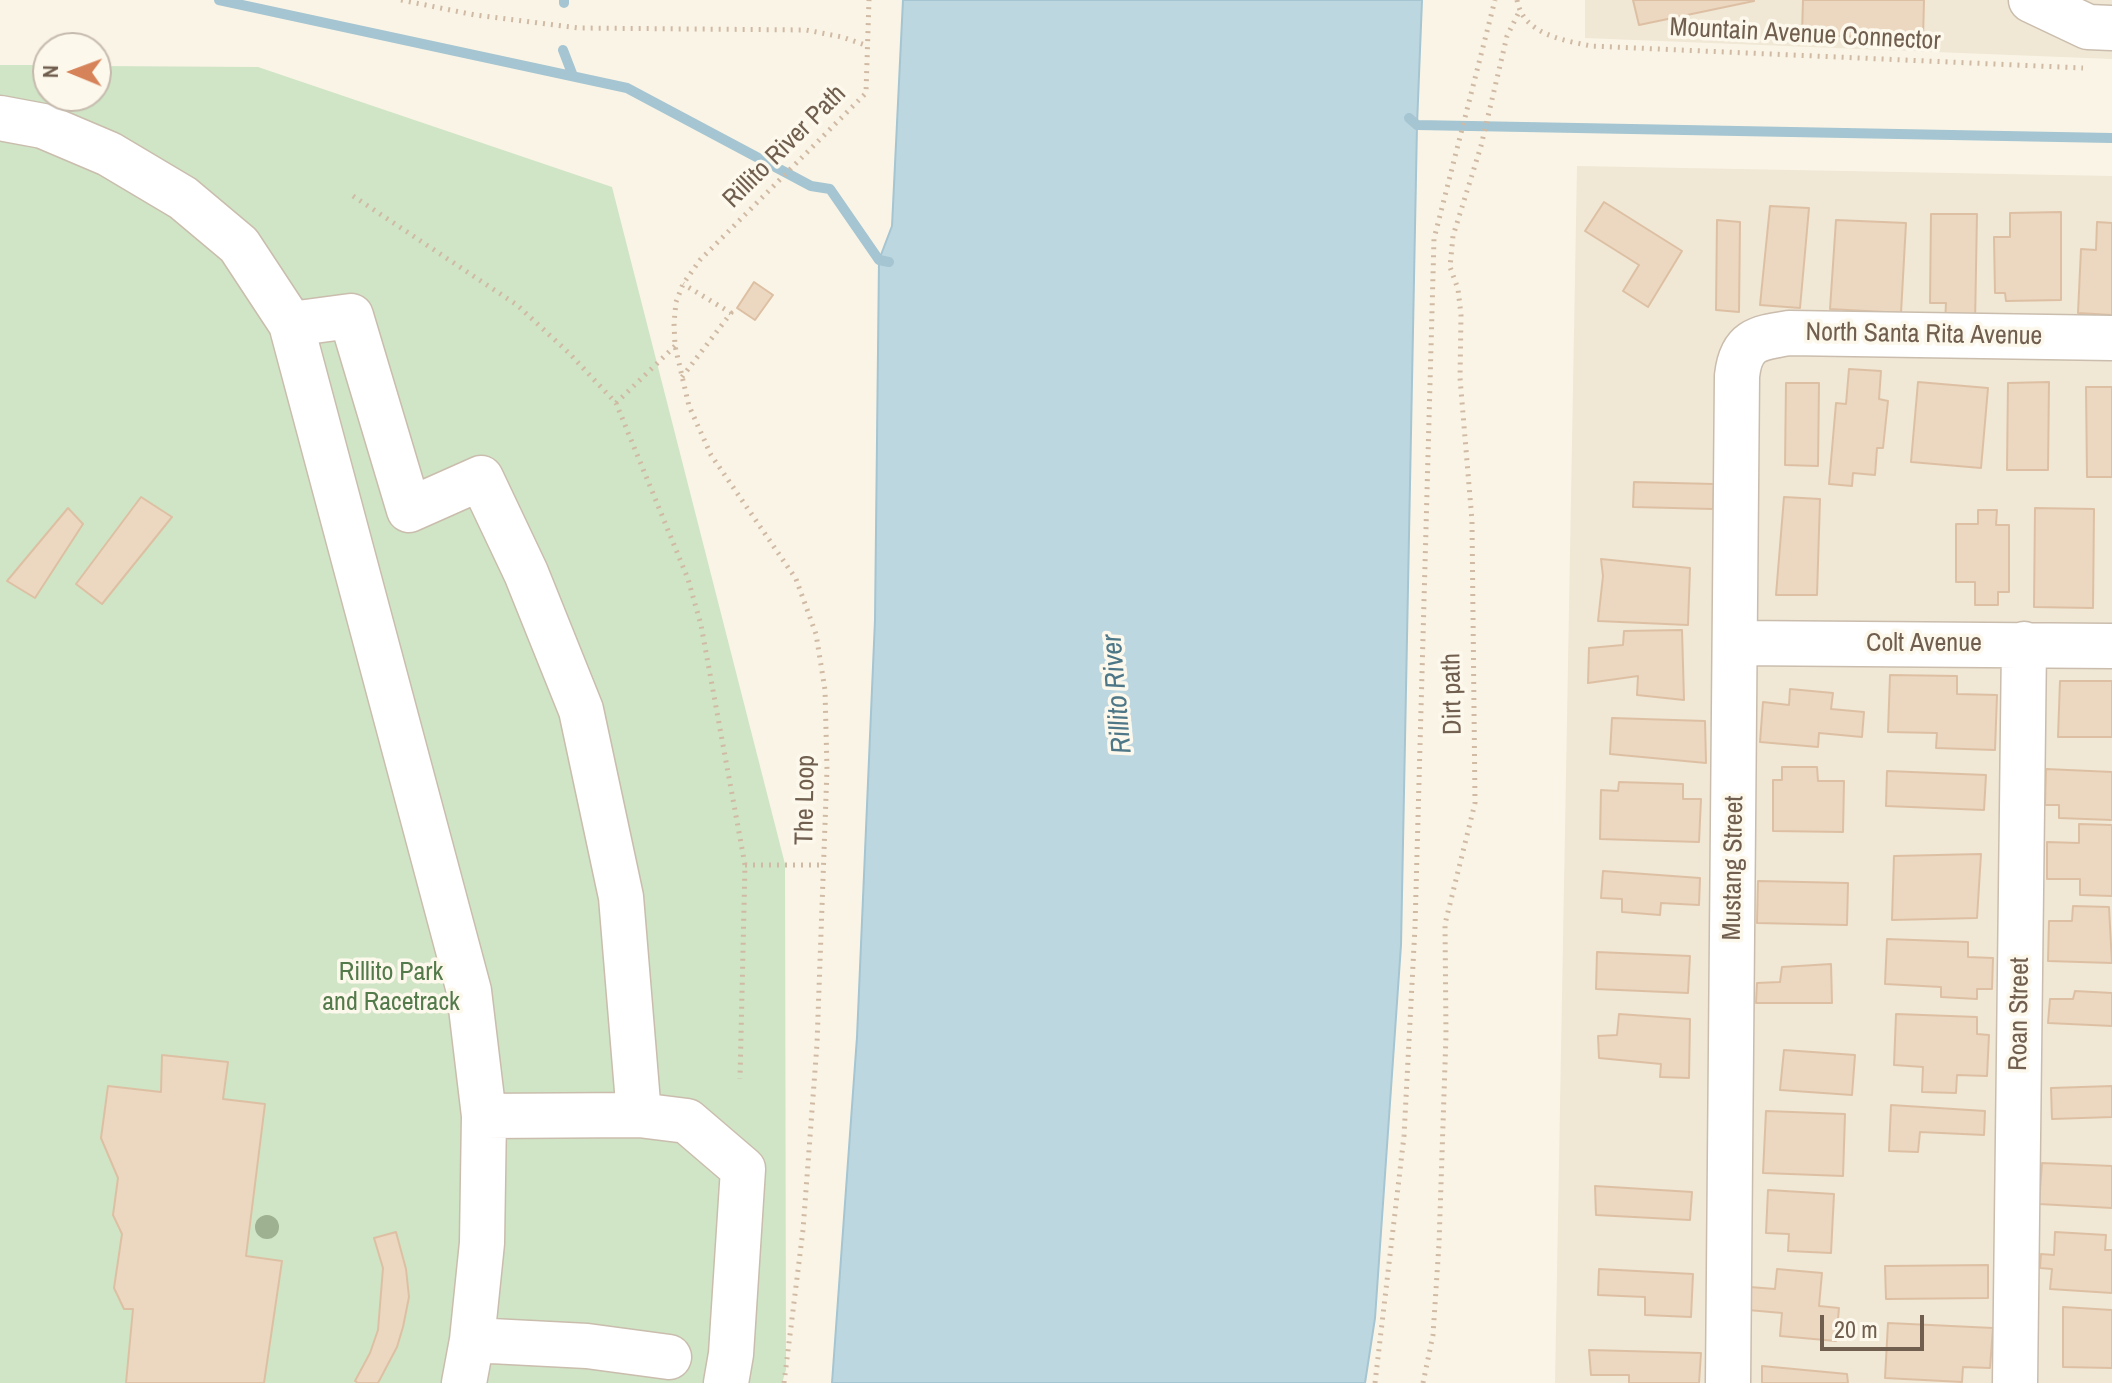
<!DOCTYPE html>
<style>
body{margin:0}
#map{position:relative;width:2112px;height:1383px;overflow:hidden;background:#faf4e6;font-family:"Archivo Narrow",sans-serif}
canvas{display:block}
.north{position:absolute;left:32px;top:32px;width:80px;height:80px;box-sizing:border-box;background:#fdf8ec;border:2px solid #c5baad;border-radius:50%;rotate:271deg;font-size:22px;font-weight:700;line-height:32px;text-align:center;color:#705e4e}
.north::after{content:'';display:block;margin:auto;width:28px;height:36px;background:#d68359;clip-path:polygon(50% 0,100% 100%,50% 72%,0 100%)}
.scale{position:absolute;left:1820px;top:1315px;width:104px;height:36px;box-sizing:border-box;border:4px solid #705e4e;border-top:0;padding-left:10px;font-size:24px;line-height:28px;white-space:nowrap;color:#705e4e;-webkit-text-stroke:6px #fdf8ec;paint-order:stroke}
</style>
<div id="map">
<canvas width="2112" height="1383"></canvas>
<div class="north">N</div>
<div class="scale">20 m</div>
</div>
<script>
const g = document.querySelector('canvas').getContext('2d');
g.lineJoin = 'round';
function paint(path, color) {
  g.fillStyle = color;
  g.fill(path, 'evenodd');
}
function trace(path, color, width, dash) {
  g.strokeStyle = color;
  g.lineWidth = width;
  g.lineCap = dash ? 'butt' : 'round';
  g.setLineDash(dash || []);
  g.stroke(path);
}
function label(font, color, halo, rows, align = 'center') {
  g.font = font + ' "Archivo Narrow",sans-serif';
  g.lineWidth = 7;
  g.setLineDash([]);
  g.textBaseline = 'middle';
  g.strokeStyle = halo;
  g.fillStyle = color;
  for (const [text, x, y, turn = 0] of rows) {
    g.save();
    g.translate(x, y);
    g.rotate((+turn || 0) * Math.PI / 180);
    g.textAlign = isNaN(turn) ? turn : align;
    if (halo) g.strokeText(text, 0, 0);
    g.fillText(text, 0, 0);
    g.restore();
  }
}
const residential = new Path2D(`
 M1585,0H2112V59L1585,38Z
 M1577,166L2112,176V1383H1555Z`);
const green = new Path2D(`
 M0,65H48V96H96V66L258,67L612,187L785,864L786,1370L782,1383H0Z`);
const water = new Path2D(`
 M903,0H1422L1417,125L1401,945L1375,1318L1365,1383H832L857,1037L875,620L879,260L892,226Z`);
const stream = new Path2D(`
 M219,0L627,88L811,186L830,189L879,260L889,262
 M564,3V0
 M563,50L573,76
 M1409,118L1417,125L2112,138`);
const building = new Path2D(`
 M1633,0H1754V1L1639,25Z
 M1803,0H1924L1923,39L1802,35Z
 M1604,202L1682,251L1648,307L1623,291L1639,265L1585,231Z
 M1770,206L1809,208L1800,308L1760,305Z
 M2061,212V300L2006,301L2005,293H1995L1994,237H2010V213Z
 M1931,214H1977L1975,324H1945L1946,303H1930Z
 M1717,220L1740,222L1739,312L1716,310Z
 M1836,220L1906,223L1901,313L1830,309Z
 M2097,222L2112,223V315L2078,313L2081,249L2096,250Z
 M754,282L773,295L755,320L737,308Z
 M1849,369L1881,371L1879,399L1888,401L1883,448H1877L1875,475L1853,473L1852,486L1829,484L1836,403L1846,404Z
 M1918,382L1988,388L1981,468L1911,462Z
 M2049,382L2048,470H2007L2008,383Z
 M1786,383H1819L1818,466L1785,465Z
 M2086,387H2112V477H2087Z
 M1634,482L1714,484L1713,509L1633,507Z
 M141,497L172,517L102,604L76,584Z
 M1784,497L1820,499L1817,595H1776Z
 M68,508L83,524L35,598L7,581Z
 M2035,508L2094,509L2093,608L2034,607Z
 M1978,510H1997L1996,525H2009V592H1998V605H1975V582H1956V524H1978Z
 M1601,559L1690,568L1688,625L1598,621L1603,576Z
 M1682,630L1684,700L1637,695L1638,676L1588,683L1589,648L1623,645L1624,631Z
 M1890,675L1957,676V694L1997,695L1995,750L1936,748L1937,733L1888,732Z
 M2060,681H2112V737H2058Z
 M1790,689L1833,693L1831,709L1864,712L1862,737L1819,733L1818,747L1760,742L1763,702L1789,705Z
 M1612,718L1705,721L1706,763L1610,754Z
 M1782,767H1817L1818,781H1844L1843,832L1773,831V780H1782Z
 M2046,769L2112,772V820L2059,818V805H2045Z
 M1887,771L1986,775L1984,810L1886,806Z
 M1619,782L1683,784V799H1701L1699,842L1600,839L1601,790L1618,791Z
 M2079,824L2112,825V896L2080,895V879H2047V842L2079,843Z
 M1981,854L1977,918L1892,920L1894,856Z
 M1603,871L1700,878L1699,905L1661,903L1660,915L1622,912V899L1601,898Z
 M1758,881L1848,883L1847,925L1757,923Z
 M2073,906L2109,907L2112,963L2048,961L2049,921H2072Z
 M1887,939L1968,942V957L1993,958L1992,989H1977V999L1941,997V987L1885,984Z
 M1597,952L1690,956L1688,993L1596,989Z
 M1831,964L1832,1003H1756L1757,983L1780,982L1782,967Z
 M2075,991L2112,993V1026L2048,1023L2050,999H2073Z
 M1619,1014L1690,1019L1689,1078L1660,1077L1661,1064L1599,1058L1598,1036L1617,1035Z
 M1896,1014L1977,1017V1034L1989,1035L1987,1076L1957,1075L1956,1093L1922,1092L1923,1067L1894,1065Z
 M1784,1050L1855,1055L1852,1095L1780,1090Z
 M162,1055L228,1062L223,1099L265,1104L246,1256L282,1261L264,1383H126L133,1309H124L114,1288L122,1234L113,1215L118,1178L101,1138L108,1086L161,1092Z
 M2112,1086V1117L2052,1119L2051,1088Z
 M1891,1105L1985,1111L1984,1135L1920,1132L1918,1152L1889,1151Z
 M1766,1111L1845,1114L1843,1176L1763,1173Z
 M2042,1163L2112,1166V1208L2039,1204Z
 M1595,1186L1692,1192L1690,1220L1596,1215Z
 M1768,1190L1834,1194L1831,1253L1788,1251L1789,1234L1766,1233Z
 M396,1232L406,1269L409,1297L403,1327L397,1347L378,1383H358L355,1381L370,1353L378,1330L383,1268L374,1238Z
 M2055,1232L2106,1235L2105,1250H2112V1293L2050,1289L2052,1269L2040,1268L2041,1254L2054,1255Z
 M1988,1265V1298L1886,1299L1885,1266Z
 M1599,1269L1693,1274L1691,1317L1645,1315V1297L1598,1295Z
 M1777,1269L1822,1273L1819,1306L1839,1308L1836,1341L1780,1336L1782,1313L1748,1310L1750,1287L1775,1289Z
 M2063,1307L2112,1310V1368L2063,1367Z
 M1888,1323L1993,1328L1990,1368L1963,1367L1962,1382L1885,1378Z
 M1589,1350L1701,1353L1699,1383H1629V1375H1591Z
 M1762,1366L1847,1374L1848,1383H1762Z`);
const path = new Path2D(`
 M401,0L475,15L578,28L806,30L842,37L868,46
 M1517,0C1523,34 1562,40 1591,46L2083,68
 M353,196L517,305L569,353L616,403L688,579L701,625L745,865L740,1079
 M682,377L731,313L683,284
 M616,403L675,346
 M745,865H824
 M784,1383L803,1230L817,1044L827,769L825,690L816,634L796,579L711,455L689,406L675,346L674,323L676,302L683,284L700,260L866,93L869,0
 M1375,1383L1404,1136L1415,927L1434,239L1495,0
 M1423,1383L1433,1335L1439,1244L1446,1035L1445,924L1475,803L1472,521L1460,378L1461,315L1458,289L1450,267L1453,236L1481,146L1507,36L1519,12`);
const minor = new Path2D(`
 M2031,0L2088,27L2112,28
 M0,118L43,126L109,154L183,198L239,245L291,324L469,991L484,1116L482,1243L472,1340L464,1383
 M291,324L351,316L409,510L481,478L526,573L581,710L621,897L639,1115
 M1736,643L2112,646
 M484,1116L639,1115L687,1121L743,1169L731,1354L726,1383
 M472,1340L587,1346L669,1357
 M1728,1383L1737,376C1741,340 1757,338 1789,333L2112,338
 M2015,1383L2024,644`);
const trees = [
 [267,1227]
];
const streetNames = [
 ["Mountain Avenue Connector",1805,35,3],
 ["Rillito River Path",785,147,-45],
 ["North Santa Rita Avenue",1924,335,1],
 ["Colt Avenue",1924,644],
 ["Dirt path",1453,694,-91],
 ["The Loop",806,800,-89],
 ["Mustang Street",1734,868,-89],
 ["Roan Street",2020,1014,-89]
];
const parkNames = [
 ["Rillito Park",391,973],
 ["and Racetrack",391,1003]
];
const waterNames = [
 ["Rillito River",1118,694,-95]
];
paint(residential, '#f0e7d5');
paint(green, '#cfe5c6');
paint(water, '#bdd7e1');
trace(water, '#a4c5d1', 2);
trace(stream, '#a4c5d1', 10);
paint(building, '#ecd7c1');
trace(building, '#ddc0a3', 2);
trace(minor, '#cabdad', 47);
trace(path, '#d0baa4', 5, [2, 6]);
trace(minor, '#fff', 44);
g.fillStyle = '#9eb190';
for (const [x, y] of trees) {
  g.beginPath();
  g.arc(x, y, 12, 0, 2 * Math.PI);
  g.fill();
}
label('26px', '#705e4e', '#fdf8ec', streetNames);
label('26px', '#537a4a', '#fdf8ec', parkNames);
label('italic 28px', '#4d7787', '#fdf8ec', waterNames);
</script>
